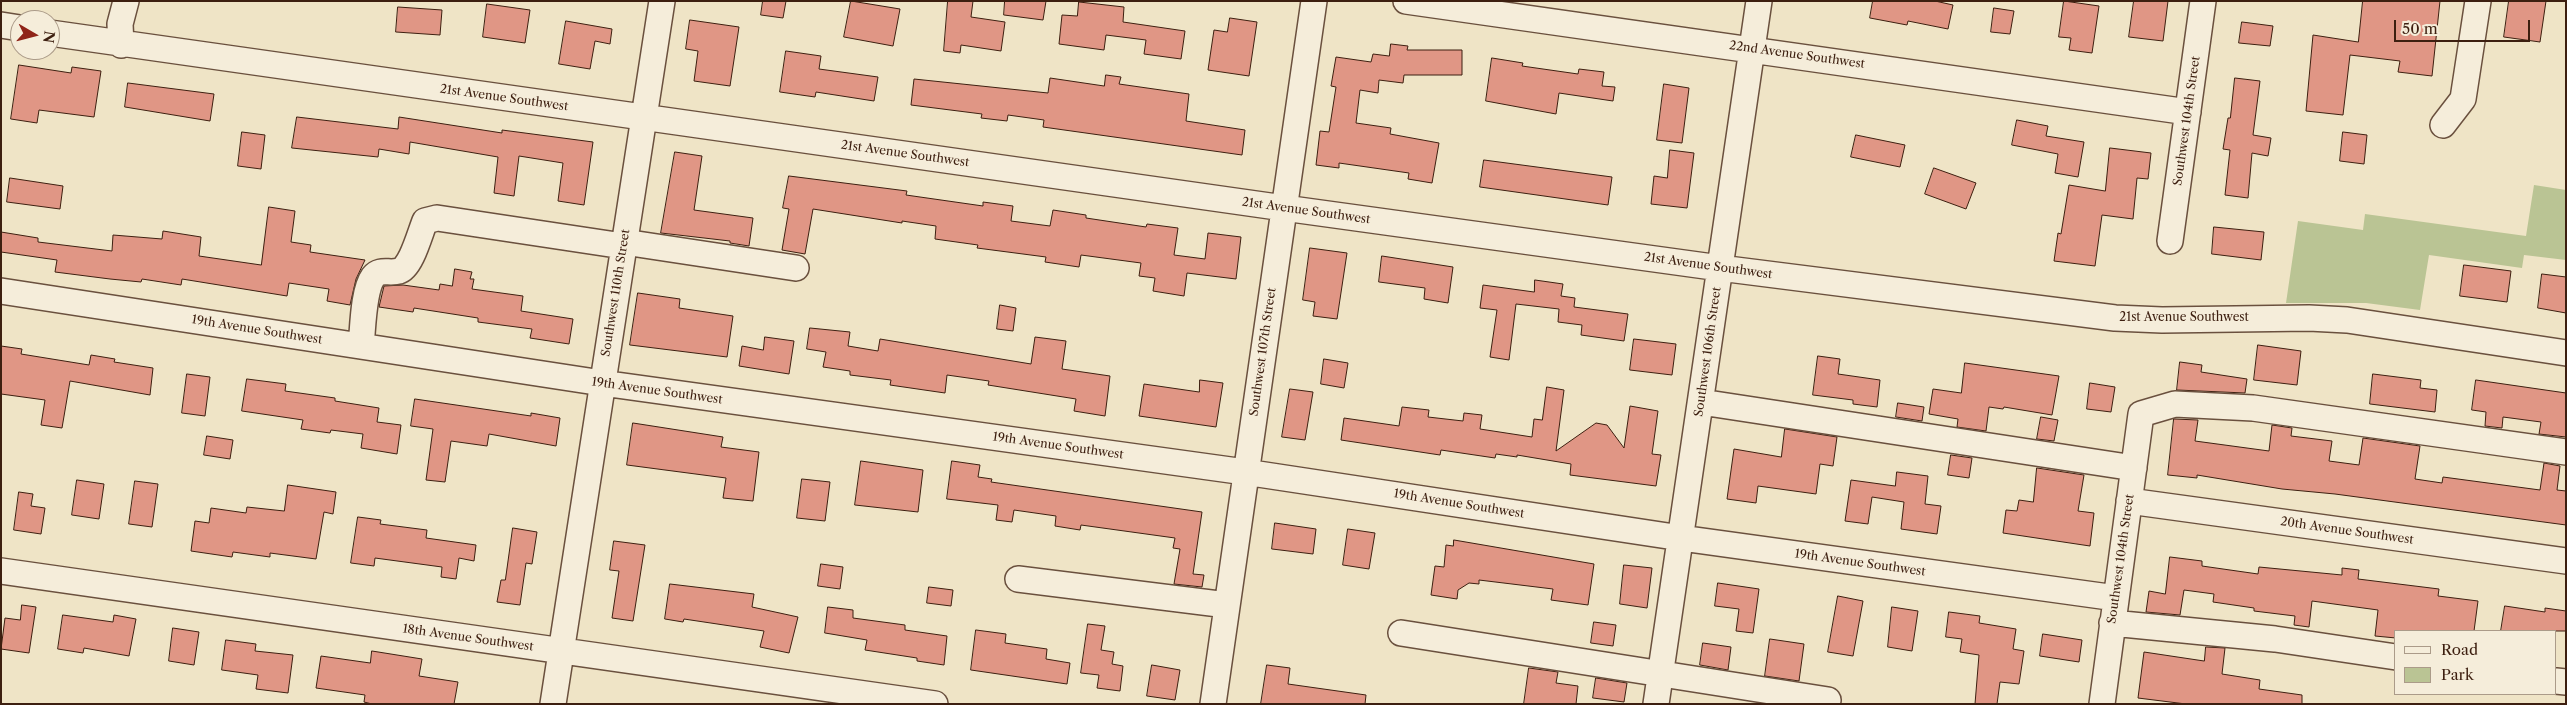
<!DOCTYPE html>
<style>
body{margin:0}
#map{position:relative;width:2567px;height:705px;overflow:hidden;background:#efe4c6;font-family:"Libre Caslon Text",serif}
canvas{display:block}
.frame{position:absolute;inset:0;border:2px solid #3d1f10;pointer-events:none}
.legend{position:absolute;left:2394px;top:630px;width:162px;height:65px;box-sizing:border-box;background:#f5edda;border:1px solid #ab9b89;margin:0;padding:6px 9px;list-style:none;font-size:15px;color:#3d1f10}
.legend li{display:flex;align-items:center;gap:10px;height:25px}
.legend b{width:25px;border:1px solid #ab9b89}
.north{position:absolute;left:10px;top:10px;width:50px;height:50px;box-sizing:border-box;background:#f5edda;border:1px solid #ab9b89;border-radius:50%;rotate:98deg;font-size:14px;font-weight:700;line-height:20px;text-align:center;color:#3d1f10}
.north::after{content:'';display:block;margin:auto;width:18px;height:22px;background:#8f2418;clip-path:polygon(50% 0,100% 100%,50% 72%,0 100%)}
.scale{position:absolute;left:2394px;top:20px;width:136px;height:22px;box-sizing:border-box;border:2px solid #3d1f10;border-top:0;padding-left:6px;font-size:15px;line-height:18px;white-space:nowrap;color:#3d1f10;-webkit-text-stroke:4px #f5edda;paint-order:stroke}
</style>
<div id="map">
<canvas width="2567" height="705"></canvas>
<div class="frame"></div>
<ul class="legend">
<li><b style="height:6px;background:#f5edda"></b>Road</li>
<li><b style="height:14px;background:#bac494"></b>Park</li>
</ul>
<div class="north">N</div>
<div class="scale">50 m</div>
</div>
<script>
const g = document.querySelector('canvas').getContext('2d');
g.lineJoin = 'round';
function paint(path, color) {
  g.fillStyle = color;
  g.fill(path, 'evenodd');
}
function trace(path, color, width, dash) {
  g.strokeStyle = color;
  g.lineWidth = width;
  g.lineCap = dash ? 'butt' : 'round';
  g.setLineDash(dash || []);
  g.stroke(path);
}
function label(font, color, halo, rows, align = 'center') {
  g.font = font + ' "Libre Caslon Text",serif';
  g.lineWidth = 5;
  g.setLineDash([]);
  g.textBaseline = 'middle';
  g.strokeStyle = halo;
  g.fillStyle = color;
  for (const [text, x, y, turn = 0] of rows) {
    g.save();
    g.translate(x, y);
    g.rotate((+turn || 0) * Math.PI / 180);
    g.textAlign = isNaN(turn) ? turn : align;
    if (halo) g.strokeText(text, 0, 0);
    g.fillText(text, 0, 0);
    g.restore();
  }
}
const green = new Path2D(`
 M2534,185L2566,190V260L2524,255L2522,268L2429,255L2420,310L2366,303H2286L2298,221L2363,230L2365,214L2526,236Z`);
const building = new Path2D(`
 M763,1H786L783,18L761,15Z
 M851,1L900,9L893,46L844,37Z
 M948,1H973L971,17L1005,22L1001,51L961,45L960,53L944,51Z
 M1005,1H1046L1043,20L1004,15Z
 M1873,1H1935L1953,5L1948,29L1908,21L1907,25L1870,18Z
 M2064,1L2099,6L2092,53L2069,50L2071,38L2059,37Z
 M2134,1H2168L2163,41L2129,37Z
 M2363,1H2440L2432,76L2398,72L2400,61L2350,55L2343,115L2306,111L2313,35L2358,42Z
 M2509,1H2546L2540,42L2504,37Z
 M1079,2L1124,7L1123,22L1185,31L1181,59L1144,54L1146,40L1106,35L1104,50L1059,44L1062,15L1077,16Z
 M487,4L530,10L525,43L483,37Z
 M398,7L442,10L440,35L396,32Z
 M1994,8L2014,11L2010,34L1991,32Z
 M1230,18L1257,22L1249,76L1208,70L1214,30L1227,32Z
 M690,20L739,27L730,86L694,81L698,51L686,49Z
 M566,21L612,29L610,44L595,41L590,69L559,64Z
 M2242,22L2273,26L2270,46L2239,43Z
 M1391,44L1408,46L1407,50H1462V75H1404L1403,83L1379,80L1378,93L1360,90L1356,123L1391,128L1390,134L1439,143L1432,183L1408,179L1409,173L1339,163V168L1316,165L1320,131L1329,132L1336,87L1331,86L1336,57L1371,62L1373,54L1389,56Z
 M786,51L821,56L819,69L878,77L874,101L816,92L815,97L780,92Z
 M1492,58L1523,63L1522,66L1578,74L1579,69L1604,72L1602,86L1615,87L1613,101L1559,93L1556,114L1486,101Z
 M19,65L71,73L72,67L101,71L94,117L39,110L37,123L11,119Z
 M1106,75L1121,77L1119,84L1189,94L1186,121L1245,130L1242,155L1043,127L1044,120L1008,115L1007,121L981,118L982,114L911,105L914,79L1048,93L1050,78L1104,86Z
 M2235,78L2260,81L2253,135L2271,138L2268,156L2252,153L2248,198L2225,195L2230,150L2223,149L2228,118H2230Z
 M128,83L214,94L210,121L125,107Z
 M1664,84L1689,88L1682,143L1657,140Z
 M297,117L398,129L399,117L502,133V130L593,142L584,205L558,201L563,163L519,156L514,196L494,193L498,157L410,142L409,154L379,149L378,157L292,148Z
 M2017,120L2048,126L2046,136L2084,142L2078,177L2055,173L2058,154L2012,145Z
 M242,132L265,135L261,169L238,166Z
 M2343,132L2367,135L2364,164L2340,161Z
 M1856,135L1905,145L1900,167L1851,157Z
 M2110,148L2151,153L2148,179L2137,178L2133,219L2102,215L2095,266L2054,261L2058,233L2061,234L2069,185L2105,191Z
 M1670,150L1694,153L1687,208L1651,204L1654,176L1667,178Z
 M675,152L702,156L694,210L753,218L749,246L730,243V241L661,233Z
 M1484,160L1612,177L1608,205L1480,187Z
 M1934,168L1976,183L1966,209L1925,194Z
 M789,176L907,191L906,195L983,206V202L1013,206L1011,221L1050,226L1053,210L1086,215V218L1146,227L1147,224L1178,228L1174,255L1205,259L1208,233L1241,237L1236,279L1187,273L1184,296L1153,291L1155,278L1139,276L1141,263L1081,255L1079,267L1045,262L1046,257L977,248L978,245L935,239L936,226L902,221V223L813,209L805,254L782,250L789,209L783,208Z
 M10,178L63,186L60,209L7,202Z
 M269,207L295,211L291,242L311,245L310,252L365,260L356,279L350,305L327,301L329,289L289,283L287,296L182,279L181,285L142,279L141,282L110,279L55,272L57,260L1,252V232L38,238V242L112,251L113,235L162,239L163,231L201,237L199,256L261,265Z
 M2214,227L2264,232L2261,260L2212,254Z
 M1310,248L1347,253L1337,319L1313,316L1315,302L1303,300Z
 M1382,256L1453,267L1448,303L1424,299L1425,288L1379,282Z
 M2464,265L2511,271L2507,302L2460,296Z
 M455,269L472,272L470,279H474L472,289L523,296L521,311L573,319L569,344L530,338L532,329L478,322V318L414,308L413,312L379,307L384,286L403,285L439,290L440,284L452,286Z
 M2542,274L2566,277V313L2538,308Z
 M1535,280L1563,284L1561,296L1575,298L1574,307L1628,314L1624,341L1581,335L1582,325L1558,322L1559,309L1516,304L1509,360L1490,357L1497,310L1480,308L1483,285L1534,292Z
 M638,293L680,299L679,308L733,316L727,357L630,345Z
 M1000,305L1016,308L1013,331L997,329Z
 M810,328L850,332L848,346L878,351L880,339L1031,364L1035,337L1066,341L1062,369L1110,376L1105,416L1074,411L1076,399L988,385L989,381L947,375L945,393L890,385L891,380L850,375V371L823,367L826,352L807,349Z
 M765,337L794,341L789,374L739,366L742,346L763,350Z
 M1634,339L1676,344L1672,375L1630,370Z
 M2258,345L2301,351L2297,385L2254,380Z
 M1,346L22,349L21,354L89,365L91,355L115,359L114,362L153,368L150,395L70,381L62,428L41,425L45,400L1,394Z
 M1818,356L1840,359L1838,374L1880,380L1877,407L1853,404V400L1813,395Z
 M1324,359L1348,363L1344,388L1321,384Z
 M2180,362L2202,365L2201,372L2247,379L2245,393L2177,390Z
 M1965,363L2059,376L2052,415L2004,407L2003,409L1989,407L1986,431L1957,427L1958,419L1929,414L1933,389L1961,393Z
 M187,374L210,377L205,416L182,413Z
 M2373,374L2421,380L2420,388L2437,390L2435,412L2370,404Z
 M247,379L286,384L285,391L335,398V401L379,408L377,422L401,425L397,454L361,448L363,434L331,430L330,433L301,429L303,420L242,411Z
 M1200,380L1223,383L1216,427L1139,416L1144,384L1199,392Z
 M2476,380L2566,393V437L2539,434L2541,422L2503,417L2502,428L2485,426L2486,412L2472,410Z
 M2090,383L2115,387L2111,412L2087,409Z
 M1547,387L1564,390L1556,451L1596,423L1607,425L1624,448L1630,406L1658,411L1652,454L1661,455L1656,486L1570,475L1571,464L1517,455V457L1496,454L1495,458L1441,450L1440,455L1341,440L1344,418L1399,426L1402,407L1429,410L1428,417L1463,421L1464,413L1482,415L1480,429L1532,437L1534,419L1542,420Z
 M1290,389L1313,392L1305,440L1282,437Z
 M415,399L531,416V413L560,418L556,446L489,434L487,446L451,441L445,482L426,480L433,429L411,426Z
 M1898,403L1924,407L1922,421L1896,417Z
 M2041,417L2058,420L2054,441L2037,439Z
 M2174,419L2198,420L2195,441L2269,451L2272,425L2292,428L2291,436L2332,441L2329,461L2359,465L2363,438L2420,446L2415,479L2442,483L2443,477L2540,490L2544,463L2560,466L2557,490L2566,491V525L2335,494L2282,489L2197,475V478L2168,475Z
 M633,423L723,437L721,447L759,452L753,501L723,498L726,478L627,465Z
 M1785,429L1837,437L1833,466L1820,464L1816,494L1758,486L1756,503L1727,499L1734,449L1781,457Z
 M207,436L233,440L230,459L204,455Z
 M1951,455L1972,458L1969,478L1948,475Z
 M861,461L923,470L918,512L855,505Z
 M952,461L980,465L978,477L992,479L991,482L1202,512L1193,574L1204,575L1202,587L1174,584L1180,549L1173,548L1175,538L1081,525L1080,530L1055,526L1056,516L1014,510L1012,522L996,520L998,505L947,499Z
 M2037,468L2084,475L2078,511L2094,513L2090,546L2003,533L2006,510L2017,511L2019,500L2033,502Z
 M1897,472L1928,476L1925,504L1941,506L1937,534L1901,529L1904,502L1872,497L1868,524L1845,521L1851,480L1895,486Z
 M802,479L830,482L825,521L797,518Z
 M77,480L104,484L99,519L72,515Z
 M135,481L158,484L152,527L129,524Z
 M288,485L336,492L333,514L324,512L316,559L270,553V557L233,552L232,557L191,551L195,521L209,523L211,508L246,513L247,507L284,511Z
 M19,492L33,494L31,506L45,508L41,534L14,530Z
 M358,517L381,520L380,524L427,530L426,538L476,545L474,561L459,558L456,579L441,577L442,567L375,558L374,566L351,563Z
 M1275,523L1316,529L1313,554L1272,549Z
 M513,528L537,532L532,564L526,563L520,605L497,602L501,580H505Z
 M1348,529L1375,533L1369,569L1343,565Z
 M1454,540L1594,564L1588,605L1551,600L1553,589L1479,580V584L1469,583L1458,590L1457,599L1431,595L1435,566L1444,567L1446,545L1453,546Z
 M614,541L645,545L633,621L612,618L619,571L610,570Z
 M2170,557L2202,561V566L2258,574L2259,567L2342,575V568L2359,570L2358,579L2439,589L2438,596L2478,601L2474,631H2396V638L2375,636L2378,610L2312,601L2309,627L2294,625L2295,616L2254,611V608L2213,602L2214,594L2184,590L2180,615L2146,612L2149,591L2165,594Z
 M821,564L843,567L840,589L818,586Z
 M1624,565L1652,568L1647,608L1620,604Z
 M1718,583L1759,589L1753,633L1736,631L1739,609L1715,606Z
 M670,584L754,594L752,607L798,617L789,653L760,647L764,631L684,619L683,622L665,619Z
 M929,587L953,590L951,606L927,603Z
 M1838,596L1863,601L1853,656L1828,652Z
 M22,605L36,607L29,653L1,649L5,618L20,620Z
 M2505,606L2545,612V608L2566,611V631H2501Z
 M828,607L853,610V618L905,625V630L947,636L944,665L917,661V658L865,650L867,640L825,633Z
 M1892,607L1918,611L1912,651L1888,647Z
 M1949,612L1980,616L1979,623L2016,629L2013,649L2024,651L2019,684L2000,682L1997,704H1975L1979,655L1960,652L1962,639L1946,637Z
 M63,615L113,622L114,615L136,619L129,656L84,648L83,653L58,649Z
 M1594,622L1616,625L1613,646L1591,643Z
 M1088,624L1105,626L1101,650L1114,652L1112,664L1123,666L1120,691L1097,688L1099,675L1081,673Z
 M173,628L199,632L194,665L169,661Z
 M976,630L1006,634L1005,643L1047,649L1046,659L1070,663L1067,684L971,670Z
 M2043,634L2082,640L2079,662L2040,656Z
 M1770,639L1804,644L1799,681L1765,676Z
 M226,640L256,644L255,651L293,655L288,693L256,689L258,675L222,670Z
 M1703,643L1731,647L1728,670L1700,665Z
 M2206,647L2225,648L2222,674L2260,680L2259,689L2302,695V704H2186L2138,698L2144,652L2204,661Z
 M372,651L422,659L419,676L458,682L454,704H372L364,702L365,695L316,688L321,656L370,663Z
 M1152,665L1180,670L1175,700L1147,696Z
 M1267,665L1290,668L1288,684L1366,695L1365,704H1261Z
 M1529,668L1558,672L1556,683L1578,686L1576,704H1524Z
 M1596,678L1627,683L1624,702L1593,698Z`);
const minor = new Path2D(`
 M1406,1L2188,112
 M1,25L20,28
 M50,33L1284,208L1720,268L2115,318L2162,320L2309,318L2347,320L2566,353
 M121,45L120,24L126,1
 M2443,125L2463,99L2478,1
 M2170,241L2203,1
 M624,242L796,268
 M1,291L602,383L1245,472L1681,538L2116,598
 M361,346C363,329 363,291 373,277C380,268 389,274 399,271C411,268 420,233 425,221L437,218L623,246
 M1701,402L2134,468
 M2129,501L2566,561
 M1,571L935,704
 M1018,579L1227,605
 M2112,623L2275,639L2396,657
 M1401,633L1828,700
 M2556,681L2566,682
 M553,704L662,1
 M1213,704L1314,1
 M1656,704L1759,1
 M2102,704L2141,414L2175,404L2253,408L2566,452`);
const streetNames = [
 ["22nd Avenue Southwest",1797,55,8],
 ["21st Avenue Southwest",504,98,8],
 ["Southwest 104th Street",2187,121,-82],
 ["21st Avenue Southwest",905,154,8],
 ["21st Avenue Southwest",1306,211,8],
 ["21st Avenue Southwest",1708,266,8],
 ["Southwest 110th Street",616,293,-81],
 ["21st Avenue Southwest",2184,318],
 ["19th Avenue Southwest",257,330,9],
 ["Southwest 107th Street",1263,352,-82],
 ["Southwest 106th Street",1708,352,-82],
 ["19th Avenue Southwest",657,391,8],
 ["19th Avenue Southwest",1058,446,8],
 ["19th Avenue Southwest",1459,504,9],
 ["20th Avenue Southwest",2347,531,8],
 ["Southwest 104th Street",2121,559,-82],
 ["19th Avenue Southwest",1860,563,8],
 ["18th Avenue Southwest",468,638,8]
];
paint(green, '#bac494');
paint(building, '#e09685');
trace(building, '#3d1f10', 1);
trace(minor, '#6a503e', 28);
trace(minor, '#f5edda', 25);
label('12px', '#3d1f10', '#f5edda', streetNames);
</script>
